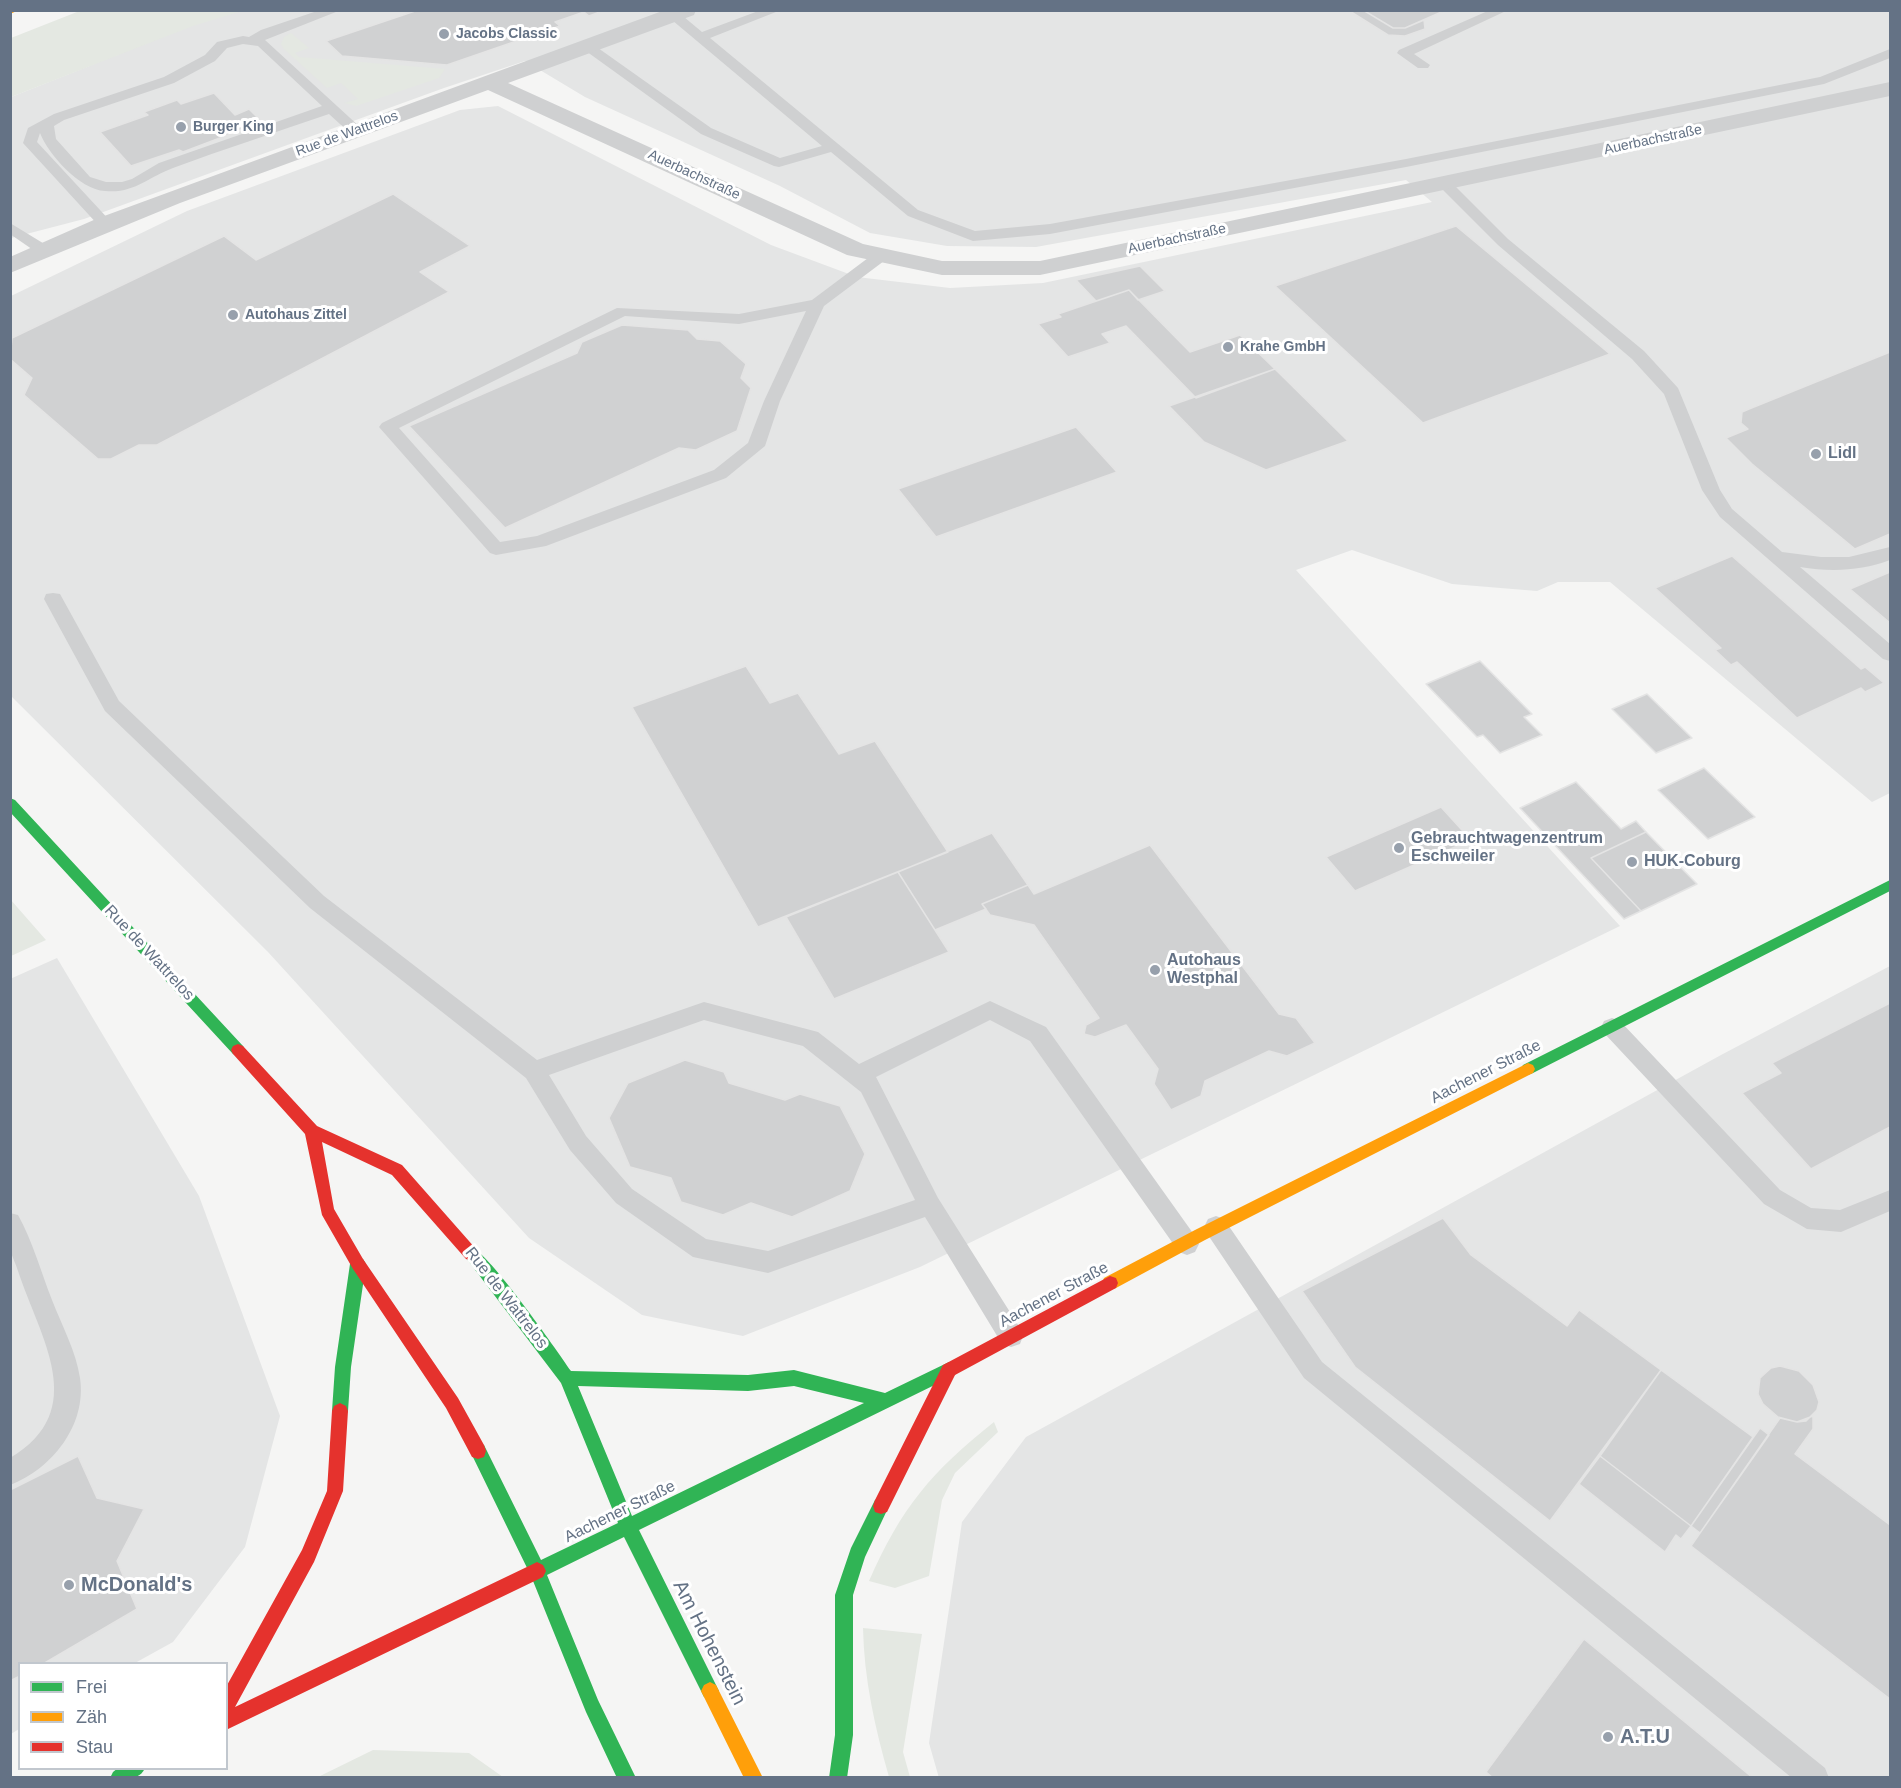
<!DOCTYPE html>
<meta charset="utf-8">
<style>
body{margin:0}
#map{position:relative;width:1901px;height:1788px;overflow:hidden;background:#f5f5f4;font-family:Arial,sans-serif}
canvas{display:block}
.frame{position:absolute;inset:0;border:12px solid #647285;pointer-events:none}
.legend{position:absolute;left:18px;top:1662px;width:210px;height:108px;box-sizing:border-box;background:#fff;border:2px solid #c1c7ce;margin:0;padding:8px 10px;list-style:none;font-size:18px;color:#647285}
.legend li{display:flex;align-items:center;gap:12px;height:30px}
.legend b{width:30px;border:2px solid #c1c7ce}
</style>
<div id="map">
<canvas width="1901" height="1788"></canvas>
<div class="frame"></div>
<ul class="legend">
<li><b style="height:8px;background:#30b455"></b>Frei</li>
<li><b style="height:8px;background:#ff9f0a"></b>Zäh</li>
<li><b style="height:8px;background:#e5322d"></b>Stau</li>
</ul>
</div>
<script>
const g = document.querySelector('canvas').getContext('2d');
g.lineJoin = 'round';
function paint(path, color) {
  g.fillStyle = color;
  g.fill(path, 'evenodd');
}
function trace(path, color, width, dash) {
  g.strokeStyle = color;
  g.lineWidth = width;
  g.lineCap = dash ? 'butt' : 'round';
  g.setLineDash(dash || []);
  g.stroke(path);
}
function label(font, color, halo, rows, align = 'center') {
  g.font = font + ' Arial,sans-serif';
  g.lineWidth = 6;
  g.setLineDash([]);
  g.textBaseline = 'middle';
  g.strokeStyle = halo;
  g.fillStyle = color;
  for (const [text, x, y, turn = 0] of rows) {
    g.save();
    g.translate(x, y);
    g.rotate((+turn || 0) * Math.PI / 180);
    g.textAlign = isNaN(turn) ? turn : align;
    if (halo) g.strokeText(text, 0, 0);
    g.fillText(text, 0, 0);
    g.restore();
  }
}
const built = new Path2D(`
 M237,11H1890V793L1872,802L1610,582H1558L1537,591L1452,584L1352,550L1296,570L1620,926L920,1267L743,1336L642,1315L529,1238L268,952L11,696V296L187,211L460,110L498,106L771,245L857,277L950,288L1043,283L1432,202L1406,180L1036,247L947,246L870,233L780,186L585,97L525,61L444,88L84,219L11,238V97L195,24Z
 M57,958L199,1196L280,1416L245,1547L173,1642L135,1663L20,1664L19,1729L11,1734L10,979Z
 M1890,966V1777L939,1778L929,1743L962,1522L1026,1437L1721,1055Z`);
const green = new Path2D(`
 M82,10H242V11L193,26L11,97V38Z
 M291,33L309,48L295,53L299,57L445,69L439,78L356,106L344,103L358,99L341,83L327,88L284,49L281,44L284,37Z
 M10,899L46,940L11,956H10Z
 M994,1422L998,1432L955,1473L942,1500L929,1576L895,1588L869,1581C901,1508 931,1472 994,1422Z
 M863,1628L922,1634L903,1752L910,1777H889C875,1728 864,1679 863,1628Z
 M373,1750L469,1753L503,1777H318Z`);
const building = new Path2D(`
 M418,10H605L589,16L584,12L555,22L560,26L447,65L342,56L326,41Z
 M1348,10H1363L1393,28H1405L1424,20L1425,29L1405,36L1388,35Z
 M1363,10H1446L1405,28H1393Z
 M214,93L235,115L249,109L262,122L183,152L179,150L131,166L100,132L148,115L144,112L177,100L181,104Z
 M393,194L470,246L420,272L449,292L157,445H139L111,459H98L24,395L32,378L10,359L12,338L224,236L256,260Z
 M1456,226L1610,354L1423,423L1275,286Z
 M1140,266L1165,291L1138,300L1129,290L1096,301L1076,280Z
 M1129,290L1190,352L1240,335L1275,369L1196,398L1126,326L1102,334L1110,343L1068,357L1038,324L1061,317L1058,314Z
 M622,325L688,330L697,339L720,341L746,364L741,378L751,388L737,431L696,450L679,448L505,528L409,426L577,353L582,342Z
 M1890,352V534L1855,549L1752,464L1726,438L1748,429L1741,423L1742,412L1749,409Z
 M1275,369L1348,441L1266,470L1204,442L1169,406Z
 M1076,427L1117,472L936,537L898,489Z
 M1732,556L1861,669L1865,667L1884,683L1865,692L1861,688L1797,718L1737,662L1731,665L1715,650L1721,648L1655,588Z
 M1890,572V623L1850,589Z
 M1480,661L1532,714L1524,717L1542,735L1500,753L1483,735L1477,737L1426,684Z
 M746,666L770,703L798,693L839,754L875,741L948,852L758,927L632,707Z
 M1647,694L1692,738L1656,753L1612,709Z
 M1704,768L1755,817L1708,839L1658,790Z
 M1576,782L1621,829L1636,821L1646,832L1591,858L1641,911L1624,919L1520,808Z
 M1441,807L1471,840L1355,891L1326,857Z
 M1646,832L1697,884L1641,911L1591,858Z
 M992,833L1028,885L982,904L986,909L935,930L898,872Z
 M1150,845L1279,1014L1296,1018L1315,1043L1287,1056L1269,1051L1205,1081L1201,1096L1171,1110L1154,1084L1158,1069L1126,1025L1095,1037L1084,1034L1086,1025L1099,1018L1034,925L990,915L982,904L1028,885L1034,894Z
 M898,872L949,952L834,999L786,917Z
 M1890,1003V1127L1811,1169L1742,1093L1781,1073L1772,1063Z
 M685,1060L724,1072L729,1083L785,1100L800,1094L840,1106L865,1154L850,1191L792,1217L751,1203L723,1215L681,1202L671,1178L630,1167L609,1118L628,1083Z
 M1443,1218L1471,1255L1567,1326L1579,1310L1661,1370L1550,1521L1355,1367L1302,1291Z
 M1780,1366L1799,1371L1813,1385L1819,1402L1817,1410L1806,1421L1797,1422L1778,1417L1763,1404L1758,1394L1760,1378L1771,1368Z
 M1661,1370L1753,1437L1691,1526L1600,1456Z
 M1813,1416V1429L1795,1454L1890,1525V1699L1691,1546L1780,1418L1797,1422Z
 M1760,1428L1769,1435L1700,1533L1691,1526Z
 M78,1456L97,1498L144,1509L117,1561L137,1609L43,1664H20V1676L10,1681V1490Z
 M1600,1456L1691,1526L1681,1539L1676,1535L1665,1552L1579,1484Z
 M1584,1639L1753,1778H1493L1486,1772Z`);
const lane = new Path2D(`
 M320,10H341L265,40L361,128L363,131L361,134H351L329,114C277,132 224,149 173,168C148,177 134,194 105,191C80,190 48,154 40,133L37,142L113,224L105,229L100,227L23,143L28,128L54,114L164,77L205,55L217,42L243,36L249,37L261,30ZM243,44L258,46L322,106L159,163L132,179L122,182H106L90,177L56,139L54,126L64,120L174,83L215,61L227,48Z
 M761,10H781L710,38L918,210L975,231L1050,224L1406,159L1820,77L1890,49V58L1824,84L1406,167L1050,234L973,241L908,216L831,152L779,167L774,166L701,134L579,46L581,43H591L711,128L780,158L822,146L666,15L673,11L678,12L702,32Z
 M1490,10H1508L1414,54L1430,65L1428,68H1418L1397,53L1399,50Z
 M1445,180L1450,181L1508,239L1644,351L1678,388L1720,490L1732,509L1782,552L1821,557H1849L1890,547V560C1861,571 1831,572 1800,567L1890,644V661L1883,659L1720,517L1702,490L1664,394L1632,359L1498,245L1440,187L1438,184Z
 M10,223L51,248L53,251L51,254H39L10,234Z
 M882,250L890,255L888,258L824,306L780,401L765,446L726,478L546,546L496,555L490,553L379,427L382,423L617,308L739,314L812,300L876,252ZM806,311L764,401L748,443L714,470L537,536L500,542L399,428L625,316L739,324Z
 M53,593L60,594L119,701L324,896L537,1060L704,1002L818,1032L859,1064L990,1001L1046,1027L1195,1236L1199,1244L1195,1252L1187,1255L1179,1252L1030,1041L990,1020L876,1077L938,1198L1020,1328L1023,1336L1020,1344L1011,1347L1002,1344L925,1217L768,1273L693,1257L616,1203L570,1150L526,1078L310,908L105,711L44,599L46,594ZM704,1020L803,1046L861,1092L915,1200L768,1251L706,1239L632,1189L586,1136L549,1075Z
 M1612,1018L1620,1021L1780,1190L1811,1208L1840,1210L1890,1190V1211L1841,1232L1807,1229L1764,1204L1604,1033L1601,1027L1604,1021Z
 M10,1213L18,1215C33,1242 41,1272 52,1300C62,1326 76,1351 80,1378C87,1425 52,1469 10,1485V1458C91,1410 40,1338 18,1271C16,1264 12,1257 10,1249C9,1238 10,1224 10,1213Z
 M1216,1216L1224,1219L1322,1362L1825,1768L1829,1778H1792L1304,1378L1208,1235L1204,1227L1208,1219Z`);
const street = new Path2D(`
 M665,10H696L694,15L508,83L863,244L942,261H1040L1890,82V96L1040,275H942L847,255L488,90L180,203L10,273V257L96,219Z`);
const fast = new Path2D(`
 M10,798L15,800L243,1046L245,1050L243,1054L238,1056L233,1054L10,812Z
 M1890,880V891L1533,1073L1528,1075L1523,1073L1521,1069L1523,1065Z
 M471,1247C490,1254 555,1348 571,1371L748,1375L794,1370L885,1393L949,1362L955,1365L957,1370L955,1375L639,1530L716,1685L719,1691L716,1697L710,1700L704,1697L624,1537L547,1575L598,1700L636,1778H617L586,1712L531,1576L470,1451L472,1445L478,1443L484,1445L541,1560L618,1523L561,1383L463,1254L466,1249ZM578,1386L748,1391L794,1386L864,1403L632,1516Z
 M358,1257L363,1259L366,1264L351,1367L348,1411L346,1416L340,1419L334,1416L332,1411L335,1367L350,1264L353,1259Z
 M881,1498L887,1500L889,1506L865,1557L853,1595V1735L847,1778H829L835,1735V1595L851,1548L875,1500Z
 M118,1768H145C139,1782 123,1778 110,1778L113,1772Z`);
const slow = new Path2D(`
 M10,10H19L10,14Z
 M1528,1063L1533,1065L1535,1069L1533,1073L1205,1240L1116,1288L1110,1290L1104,1288L1102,1283L1104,1278L1195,1230Z
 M710,1682L716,1685L763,1778H744L701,1691L704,1685Z`);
const jam = new Path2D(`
 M238,1044L243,1046L317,1126L402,1165L476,1249L479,1254L476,1259L471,1261L466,1259L392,1175L322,1142L334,1209L363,1259L458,1398L484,1445L486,1451L484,1457L478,1459L472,1457L446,1408L353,1269L322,1215L305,1134L233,1054L231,1050L233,1046Z
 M1110,1276L1116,1278L1118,1283L1116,1288L955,1375L887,1512L881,1514L875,1512L873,1506L875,1500L943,1365Z
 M340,1403L346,1406L348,1411L343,1491L314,1562L235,1707L531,1565L537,1562L543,1565L546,1571L543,1577L226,1730V1687L302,1550L327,1491L332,1411L334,1406Z`);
const markers = [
 [444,34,6,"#97a0ac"],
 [181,127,6,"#97a0ac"],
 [233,315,6,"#97a0ac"],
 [1228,347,6,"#97a0ac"],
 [1816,454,6,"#97a0ac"],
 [1399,848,6,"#97a0ac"],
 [1632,862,6,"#97a0ac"],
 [1155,970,6,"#97a0ac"],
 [69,1585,6,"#97a0ac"],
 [1608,1737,6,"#97a0ac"]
];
const farPoinames = [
 ["Jacobs Classic",456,34],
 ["Burger King",193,127],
 ["Autohaus Zittel",245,315],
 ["Krahe GmbH",1240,347]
];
const farStreetnames = [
 ["Rue de Wattrelos",347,134,-20],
 ["Auerbachstraße",1653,140,-12],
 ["Auerbachstraße",694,175,25],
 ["Auerbachstraße",1177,239,-12]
];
const poiNames = [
 ["Lidl",1828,454],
 ["Gebrauchtwagenzentrum",1411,839],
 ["Eschweiler",1411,857],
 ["HUK-Coburg",1644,862],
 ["Autohaus",1167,961],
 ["Westphal",1167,979]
];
const streetNames = [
 ["Rue de Wattrelos",149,953,47],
 ["Aachener Straße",1486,1072,-27],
 ["Aachener Straße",1054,1295,-28],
 ["Rue de Wattrelos",506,1298,52],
 ["Aachener Straße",620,1512,-26]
];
const nearPoinames = [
 ["McDonald's",81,1585],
 ["A.T.U",1620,1737]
];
const nearStreetnames = [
 ["Am Hohenstein",709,1643,63]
];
paint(built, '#e4e5e5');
paint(green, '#e4e8e2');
paint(building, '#d0d1d2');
trace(building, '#e4e4e4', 1.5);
paint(lane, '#cfd0d1');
paint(street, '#cfd0d1');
paint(fast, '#30b455');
paint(slow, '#ff9f0a');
paint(jam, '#e5322d');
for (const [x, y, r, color] of markers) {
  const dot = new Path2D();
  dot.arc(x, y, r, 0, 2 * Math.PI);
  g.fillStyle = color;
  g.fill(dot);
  trace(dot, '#fff', 2);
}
label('bold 14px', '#647285', '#fff', farPoinames, 'left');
label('14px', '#647285', '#fff', farStreetnames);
label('bold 16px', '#647285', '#fff', poiNames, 'left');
label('16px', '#647285', '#fff', streetNames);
label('bold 20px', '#647285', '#fff', nearPoinames, 'left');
label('20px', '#647285', '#fff', nearStreetnames);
</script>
